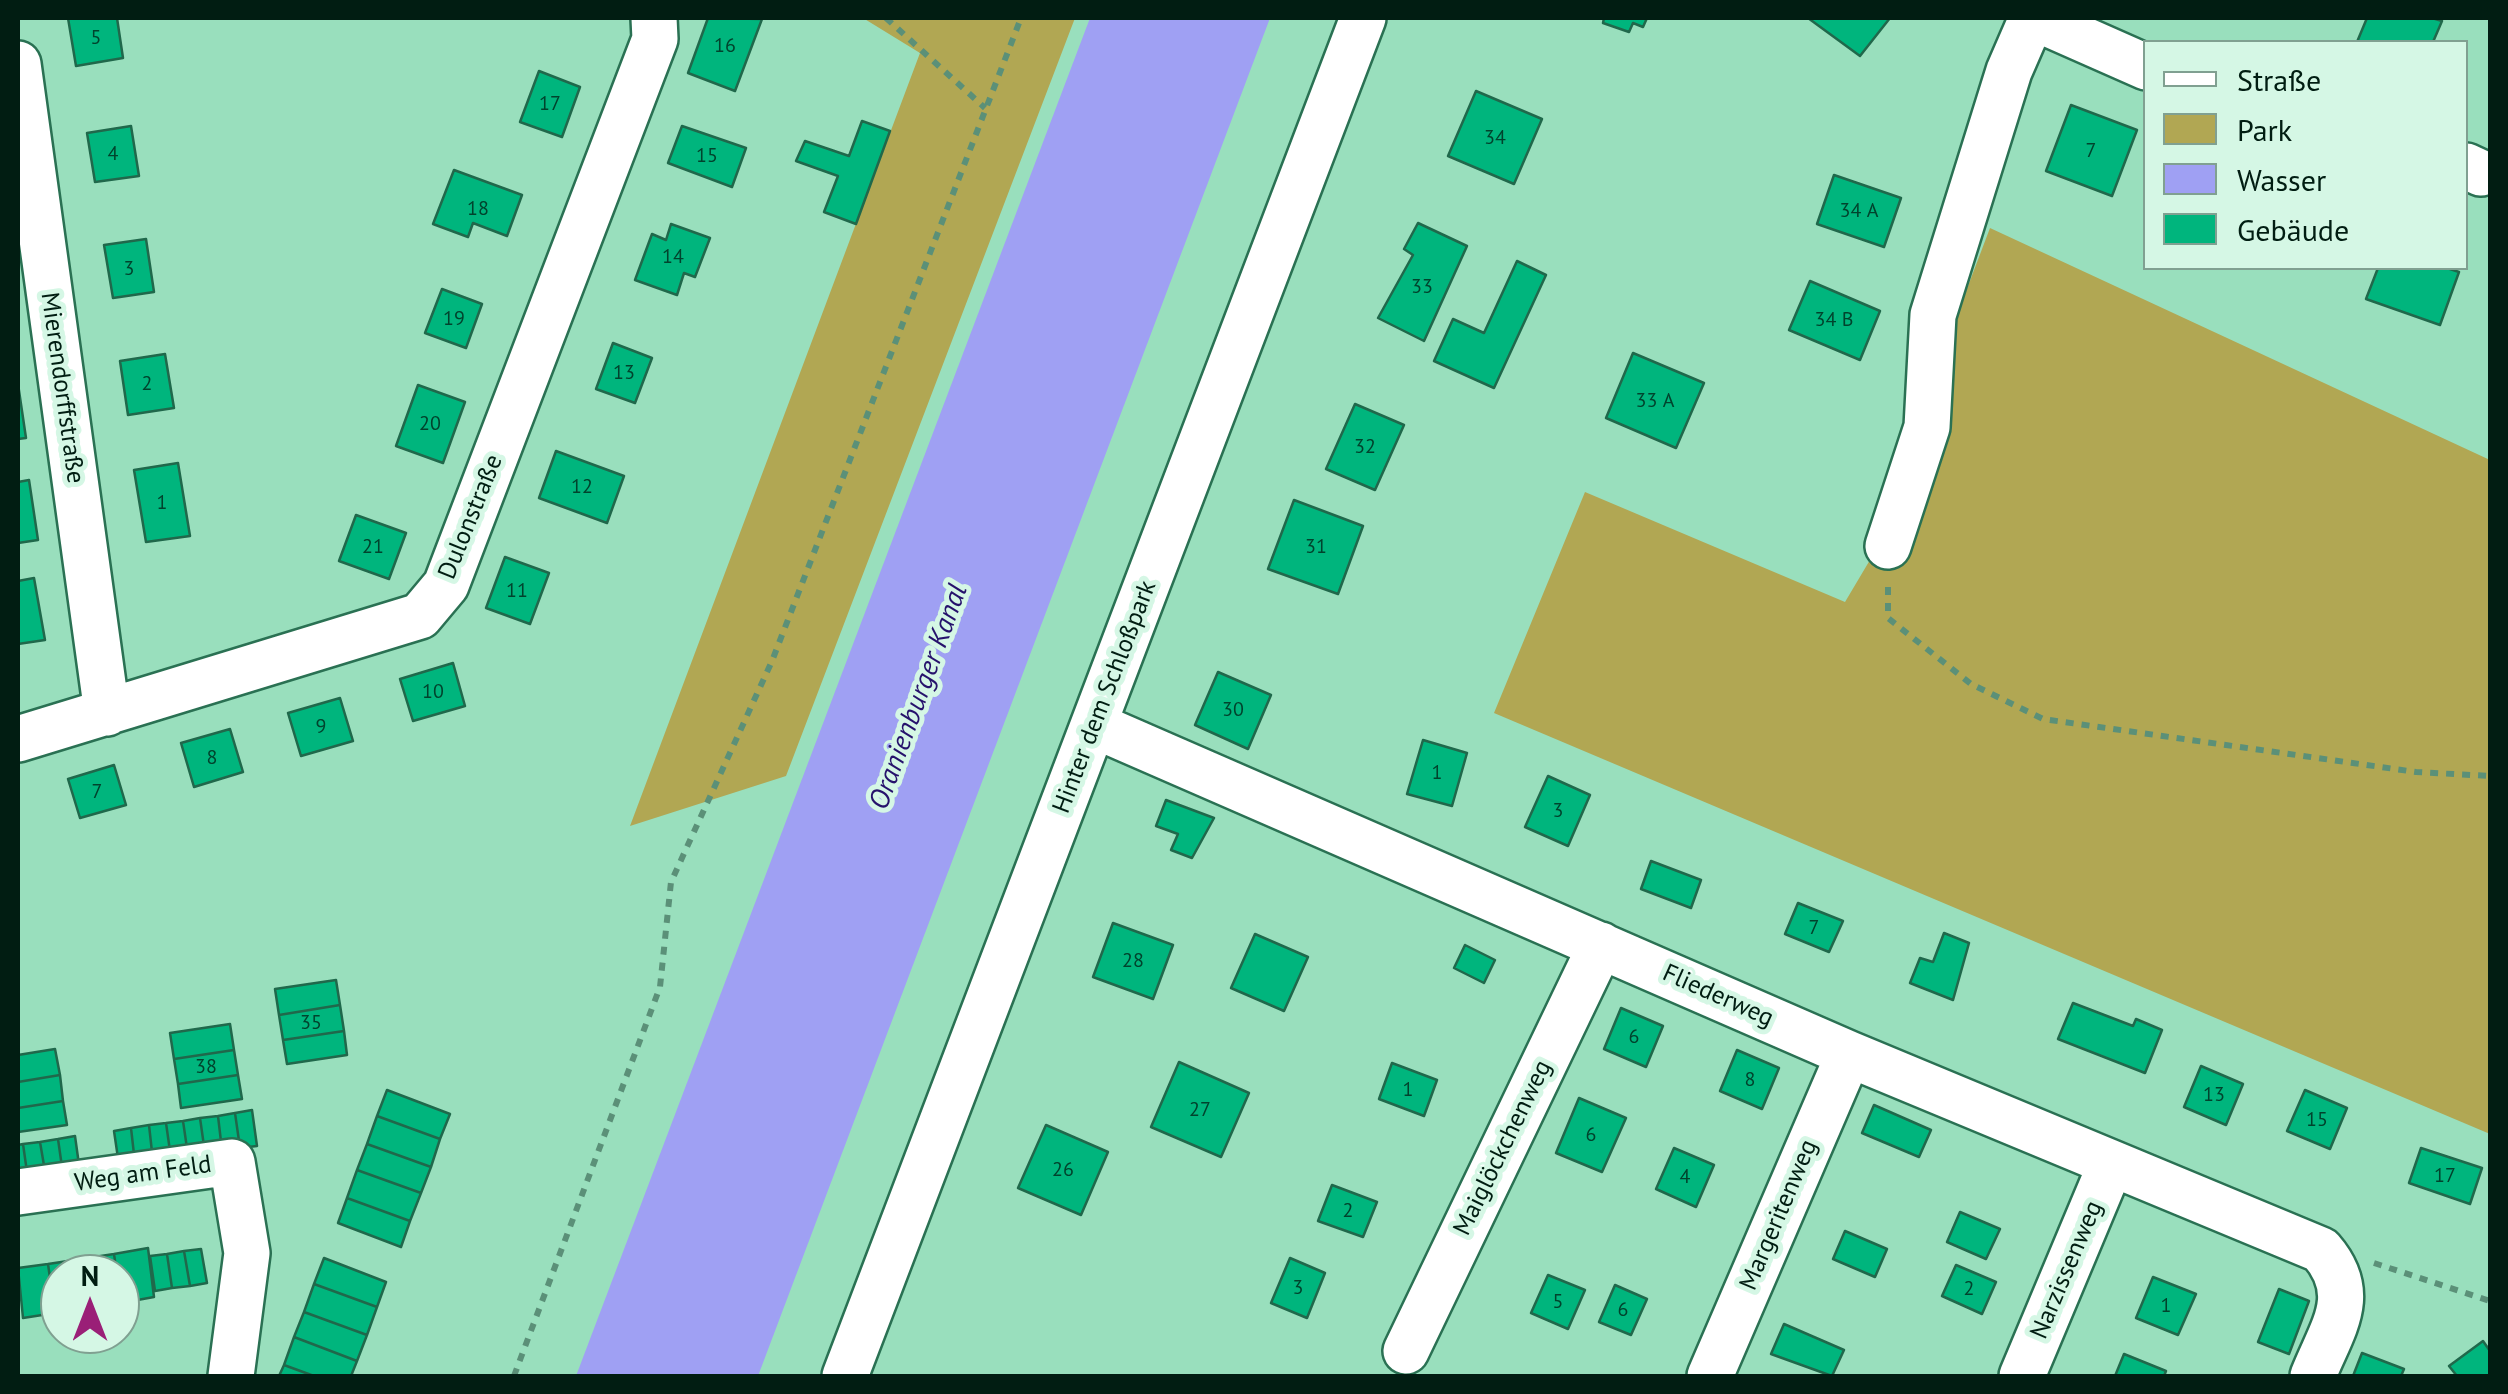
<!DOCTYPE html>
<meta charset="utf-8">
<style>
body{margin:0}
#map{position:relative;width:2508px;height:1394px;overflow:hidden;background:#99dfbd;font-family:"PT Sans",sans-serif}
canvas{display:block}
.frame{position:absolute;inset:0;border:20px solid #011d12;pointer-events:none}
.legend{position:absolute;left:2143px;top:40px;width:325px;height:230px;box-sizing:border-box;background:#d5f7e5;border:2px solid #80a091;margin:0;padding:12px 18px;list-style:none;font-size:30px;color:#011d12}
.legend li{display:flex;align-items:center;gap:20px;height:50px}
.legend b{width:50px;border:2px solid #80a091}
.north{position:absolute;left:40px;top:1254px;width:100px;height:100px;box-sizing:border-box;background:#d5f7e5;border:2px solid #80a091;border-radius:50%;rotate:0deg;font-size:28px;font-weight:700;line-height:40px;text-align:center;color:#011d12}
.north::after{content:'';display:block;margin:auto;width:35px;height:45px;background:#9a1f77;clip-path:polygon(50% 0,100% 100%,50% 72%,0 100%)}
</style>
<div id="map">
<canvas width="2508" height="1394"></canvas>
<div class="frame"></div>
<ul class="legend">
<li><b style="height:12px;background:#fff"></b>Straße</li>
<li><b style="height:28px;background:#b1a753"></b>Park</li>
<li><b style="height:28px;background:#9fa0f3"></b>Wasser</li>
<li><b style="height:28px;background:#00b57d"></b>Gebäude</li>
</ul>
<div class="north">N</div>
</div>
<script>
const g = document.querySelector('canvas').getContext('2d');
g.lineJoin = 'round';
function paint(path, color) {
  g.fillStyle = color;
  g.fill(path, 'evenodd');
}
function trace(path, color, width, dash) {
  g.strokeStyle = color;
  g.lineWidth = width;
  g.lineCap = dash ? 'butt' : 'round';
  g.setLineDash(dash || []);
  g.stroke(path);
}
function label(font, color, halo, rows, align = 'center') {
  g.font = font + ' "PT Sans",sans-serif';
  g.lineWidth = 10;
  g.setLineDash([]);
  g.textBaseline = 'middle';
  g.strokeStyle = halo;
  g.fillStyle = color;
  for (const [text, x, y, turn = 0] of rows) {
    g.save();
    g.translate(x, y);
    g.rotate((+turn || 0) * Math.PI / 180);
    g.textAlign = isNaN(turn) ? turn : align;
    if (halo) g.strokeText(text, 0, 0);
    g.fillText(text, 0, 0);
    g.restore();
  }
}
const green = new Path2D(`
 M863,18H1075L786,776L630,826L920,53Z
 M1990,228L2490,460V1134L1494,713L1585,492L1845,602L1949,427L1943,352Z`);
const water = new Path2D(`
 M1090,18H1270L758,1376H576Z`);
const building = new Path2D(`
 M68,18H117L123,58L76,66Z
 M708,18L762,19L735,91L688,73Z
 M1604,18H1647L1643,27L1633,23L1629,32L1603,23Z
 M1808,18H1890L1860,56Z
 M2367,18H2432L2442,21L2433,42H2357Z
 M539,71L580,87L562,137L520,122Z
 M1476,91L1542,119L1514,184L1448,156Z
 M2071,105L2137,130L2112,196L2046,171Z
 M862,121L890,131L856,224L824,212L838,176L796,161L805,141L849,156Z
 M131,126L139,176L95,182L87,133Z
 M682,126L746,148L732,187L668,163Z
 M454,170L522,195L507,236L473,223L468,237L433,224Z
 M1834,175L1901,198L1884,247L1817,224Z
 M1418,223L1467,246L1424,341L1378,318L1413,255L1404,249Z
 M671,224L710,238L695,277L684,273L677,295L635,280L652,234L666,240Z
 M146,239L154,292L113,298L104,245Z
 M1517,261L1546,275L1494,388L1434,361L1453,319L1484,333Z
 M2378,268H2447L2459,272L2440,325L2366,299Z
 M1810,281L1880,311L1860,360L1789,330Z
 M442,289L482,304L466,348L425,333Z
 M613,343L652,358L635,403L596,389Z
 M1633,353L1704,383L1676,448L1606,418Z
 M165,354L174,408L128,415L120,361Z
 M18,384L26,438L18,439Z
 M418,385L465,402L443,463L396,446Z
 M1355,404L1404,425L1375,490L1326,469Z
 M556,451L624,476L607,523L539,498Z
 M178,463L190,536L146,542L134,470Z
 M29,480L38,540L18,543V482Z
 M1294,500L1363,526L1338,594L1268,569Z
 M356,515L406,533L389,579L339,561Z
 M505,557L549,573L530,624L486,608Z
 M34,578L45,640L18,644V581Z
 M453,663L465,706L413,721L400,679Z
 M1218,672L1271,695L1248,749L1195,725Z
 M340,698L353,741L301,756L288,713Z
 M230,729L243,772L194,787L181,743Z
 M1423,740L1467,753L1452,806L1407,794Z
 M114,765L126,805L80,818L68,779Z
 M1548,776L1590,795L1568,846L1525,827Z
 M1166,800L1214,818L1192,858L1171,850L1178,834L1156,826Z
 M1651,861L1701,880L1691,908L1641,889Z
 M1798,903L1843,921L1829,952L1785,934Z
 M1113,923L1173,945L1153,999L1093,977Z
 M1944,933L1969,943L1953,1000L1910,983L1920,958L1933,962Z
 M1255,934L1308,957L1284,1011L1231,988Z
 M1465,945L1495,960L1484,983L1454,968Z
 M336,980L340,1005L279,1015L275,989Z
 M2073,1003L2133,1026L2136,1019L2162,1030L2145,1073L2058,1039Z
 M340,1005L344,1031L283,1040L279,1015Z
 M1621,1008L1663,1026L1646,1067L1604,1049Z
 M230,1024L234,1050L174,1059L170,1033Z
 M344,1031L347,1055L287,1064L283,1040Z
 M55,1049L60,1075L18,1082V1055Z
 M234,1050L238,1075L178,1084L174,1059Z
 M1737,1050L1779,1068L1762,1109L1720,1091Z
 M1179,1062L1249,1093L1221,1157L1151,1127Z
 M1392,1063L1437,1080L1424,1116L1379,1099Z
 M2201,1066L2243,1084L2226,1125L2184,1107Z
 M60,1075L63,1101L18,1108V1082Z
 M238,1075L242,1099L181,1108L178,1084Z
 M387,1090L450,1114L440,1139L377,1116Z
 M2305,1090L2347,1108L2330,1149L2287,1131Z
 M1579,1098L1626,1118L1602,1172L1556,1153Z
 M63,1101L67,1125L18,1132V1108Z
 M1874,1105L1931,1130L1919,1157L1862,1133Z
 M252,1110L257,1146L240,1148L235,1113Z
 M235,1113L240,1148L222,1150L218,1116Z
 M218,1116L222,1150L205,1153L200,1118Z
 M377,1116L440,1139L431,1167L367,1144Z
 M200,1118L205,1153L188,1155L183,1121Z
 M183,1121L188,1155L171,1158L166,1123Z
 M166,1123L171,1158L153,1161L149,1125Z
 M149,1125L153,1161L135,1163L131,1128Z
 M1046,1125L1108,1152L1081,1215L1018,1188Z
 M131,1128L135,1163L119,1165L114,1131Z
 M75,1136L80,1172L63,1174L58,1139Z
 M58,1139L63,1174L46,1177L40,1142Z
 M40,1142L46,1177L28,1179L23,1144Z
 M23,1144L28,1179L18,1180V1145Z
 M367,1144L431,1167L421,1193L357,1170Z
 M1674,1148L1714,1165L1696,1207L1656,1189Z
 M2421,1148L2482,1168L2470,1204L2409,1183Z
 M357,1170L421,1193L410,1221L347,1198Z
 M1332,1185L1377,1202L1363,1237L1318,1221Z
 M347,1198L410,1221L401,1247L338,1223Z
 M1960,1212L2000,1229L1986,1259L1947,1242Z
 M1845,1231L1887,1249L1875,1277L1833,1259Z
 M148,1248L154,1297L121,1303L114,1254Z
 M201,1249L207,1283L190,1286L184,1251Z
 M184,1251L190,1286L172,1288L167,1254Z
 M114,1254L117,1274H83L81,1259Z
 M167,1254L172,1288L155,1291L150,1256Z
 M324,1258L386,1282L377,1307L314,1284Z
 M1290,1258L1325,1273L1307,1318L1271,1303Z
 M81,1259L83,1274H60V1312L55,1313L48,1264Z
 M48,1264L55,1313L23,1318L18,1268Z
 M1956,1265L1996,1282L1982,1314L1942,1296Z
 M1548,1275L1585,1290L1568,1329L1531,1313Z
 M2153,1277L2196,1294L2178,1335L2136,1318Z
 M314,1284L377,1307L367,1335L304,1312Z
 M1615,1285L1647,1299L1631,1335L1599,1322Z
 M2279,1289L2309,1301L2289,1354L2258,1342Z
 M304,1312L367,1335L357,1361L294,1337Z
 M1784,1324L1844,1350L1832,1376L1771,1354Z
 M294,1337L357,1361L351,1376H314L284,1365Z
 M2483,1341L2490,1351V1376H2457L2449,1366Z
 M2362,1353L2404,1369L2401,1376H2353Z
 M2124,1354L2166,1371L2164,1376H2115Z
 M284,1365L314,1376H279Z`);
const path = new Path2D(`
 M886,18L985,108
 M1888,587V618L1971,684L2043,719L2416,772L2490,776
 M2374,1263L2490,1301
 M514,1376L660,987L671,882L772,661L1021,18`);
const minor = new Path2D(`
 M2035,18L2146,67
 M18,64L107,713
 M2466,166L2481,173
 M1888,546L1927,427L1933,315L2009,71L2032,18
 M1094,725L1849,1054L2321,1250C2360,1295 2332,1328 2313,1376
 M18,739L420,616L446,585L655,39L654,18
 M18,1192L232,1162L247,1253L231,1376
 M1406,1351L1601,945
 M845,1376L1363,18
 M1710,1376L1849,1054
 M2022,1376L2111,1164`);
const numberNames = [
 ["5",96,38],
 ["16",725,46],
 ["17",550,104],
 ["34",1495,138],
 ["7",2091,151],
 ["4",113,154],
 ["15",707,156],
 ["18",478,209],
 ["34 A",1859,211],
 ["14",673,257],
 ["3",129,269],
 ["33",1422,287],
 ["19",454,319],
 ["34 B",1834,320],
 ["13",624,373],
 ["2",147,384],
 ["33 A",1655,401],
 ["20",430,424],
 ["32",1365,447],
 ["12",582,487],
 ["1",162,503],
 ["21",373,547],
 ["31",1316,547],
 ["11",517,591],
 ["10",433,692],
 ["30",1233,710],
 ["9",321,727],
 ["8",212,758],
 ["1",1437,773],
 ["7",97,792],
 ["3",1558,811],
 ["7",1814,928],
 ["28",1133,961],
 ["35",311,1023],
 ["6",1634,1037],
 ["38",206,1067],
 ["8",1750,1080],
 ["1",1408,1090],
 ["13",2214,1095],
 ["27",1200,1110],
 ["15",2317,1120],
 ["6",1591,1135],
 ["26",1063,1170],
 ["17",2445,1176],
 ["4",1685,1177],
 ["2",1348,1211],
 ["3",1298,1288],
 ["2",1969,1289],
 ["5",1558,1302],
 ["1",2166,1306],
 ["6",1623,1310]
];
const streetNames = [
 ["Mierendorffstraße",62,388,82],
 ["Dulonstraße",471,517,-68],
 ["Hinter dem Schloßpark",1105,697,-69],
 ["Fliederweg",1718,996,24],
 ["Maiglöckchenweg",1503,1148,-64],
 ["Weg am Feld",143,1174,-8],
 ["Margeritenweg",1779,1215,-67],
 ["Narzissenweg",2067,1270,-67]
];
const waterNames = [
 ["Oranienburger Kanal",919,697,-70]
];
paint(green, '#b1a753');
paint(water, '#9fa0f3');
paint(building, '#00b57d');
trace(building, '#20684b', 2.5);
trace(minor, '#2a7153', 50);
trace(path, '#5b9078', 6, [8, 8]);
trace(minor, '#fff', 45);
label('20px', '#01432d', null, numberNames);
label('25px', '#011d12', '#d5f7e5', streetNames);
label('italic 28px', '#26126c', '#d5f7e5', waterNames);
</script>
